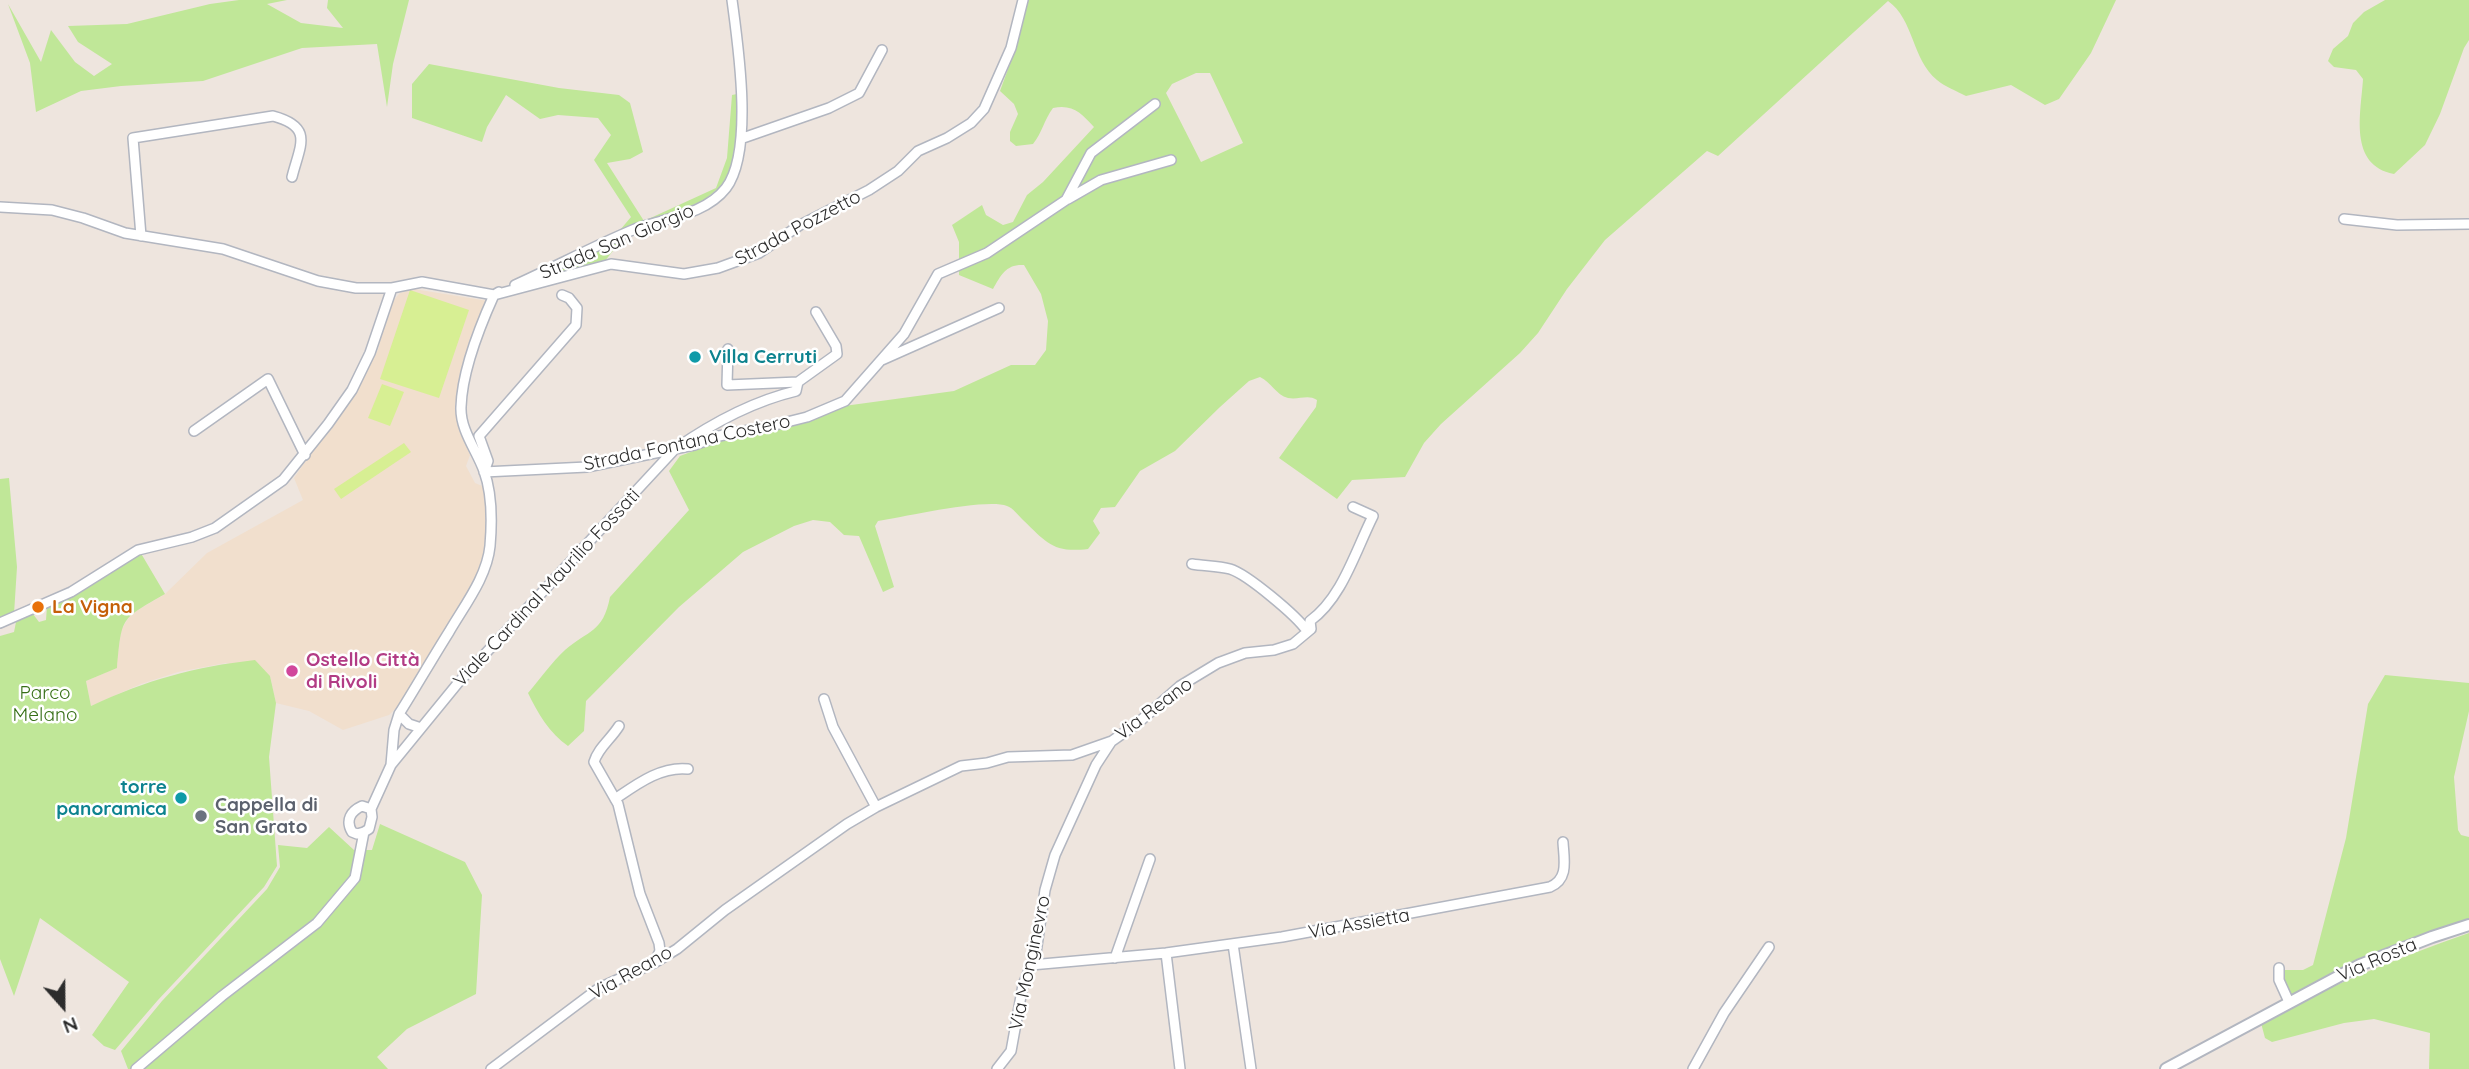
<!DOCTYPE html>
<meta charset="utf-8">
<style>
body{margin:0}
#map{position:relative;width:2469px;height:1069px;overflow:hidden;background:#eee5de;font-family:Quicksand,sans-serif}
canvas{display:block}
.north{position:absolute;left:28px;top:971px;width:70px;height:70px;-webkit-text-stroke:5px #fff;paint-order:stroke;rotate:159deg;font-size:19px;font-weight:700;line-height:28px;text-align:center;color:#2c2c2c}
.north::after{content:'';display:block;margin:auto;width:24px;height:32px;background:#2c2c2c;clip-path:polygon(50% 0,100% 100%,50% 72%,0 100%)}
</style>
<div id="map">
<canvas width="2469" height="1069"></canvas>
<div class="north">N</div>
</div>
<script>
const g = document.querySelector('canvas').getContext('2d');
g.lineJoin = 'round';
function paint(path, color) {
  g.fillStyle = color;
  g.fill(path, 'evenodd');
}
function trace(path, color, width, dash) {
  g.strokeStyle = color;
  g.lineWidth = width;
  g.lineCap = dash ? 'butt' : 'round';
  g.setLineDash(dash || []);
  g.stroke(path);
}
function label(font, color, halo, rows, align = 'center') {
  g.font = font + ' Quicksand,sans-serif';
  g.lineWidth = 5;
  g.setLineDash([]);
  g.textBaseline = 'middle';
  g.strokeStyle = halo;
  g.fillStyle = color;
  for (const [text, x, y, turn = 0] of rows) {
    g.save();
    g.translate(x, y);
    g.rotate((+turn || 0) * Math.PI / 180);
    g.textAlign = isNaN(turn) ? turn : align;
    if (halo) g.strokeText(text, 0, 0);
    g.fillText(text, 0, 0);
    g.restore();
  }
}
const education = new Path2D(`
 M414,289L488,301L468,356L455,404L458,427L470,455L466,466L475,483L485,487L486,546L479,570L467,595L401,703L389,715L343,730L309,711L276,703L270,676L226,663L178,672L141,684L91,706L86,681L116,668L121,630L131,614L165,594L207,553L303,500L294,478L364,376L378,350L385,320L393,301L400,293Z`);
const green = new Path2D(`
 M239,0H287L267,4L301,23L343,28L327,8L328,0H409L393,64L387,107L377,44L302,48L203,81L121,86L81,91L36,112L30,63L8,4L41,62L51,30L75,62L94,76L112,64L78,42L68,26L127,24L210,4Z
 M1027,0H2116L2091,53L2059,99L2045,105L2011,85L1966,96C1957,91 1945,87 1937,80C1912,60 1914,19 1888,1L1718,156L1707,151L1605,240L1567,289L1538,333L1520,353L1441,424L1424,443L1405,477L1352,480L1337,499L1279,458L1316,407L1317,400C1308,394 1299,400 1288,398C1276,395 1271,382 1260,377L1249,381L1220,407L1175,451L1140,471L1115,507L1101,508L1093,521L1100,533L1088,549C1053,553 1047,543 1023,520C1018,515 1013,508 1007,506C986,498 904,517 878,521L875,526L894,587L883,592L859,536L844,535L830,522L813,520L794,526L743,552L679,607L586,701L584,731L568,746C550,734 537,712 528,693C540,679 551,663 565,650C588,630 603,633 610,597L689,510L669,471L680,456L717,442L800,422L844,406L954,391L1011,365H1035L1046,350L1048,321L1041,294L1024,265C1006,264 1001,275 993,289L959,275V242L952,225L982,205L986,215L1003,225L1013,222L1027,195L1043,182L1094,127C1081,113 1073,104 1053,108C1044,120 1042,133 1033,144L1016,146L1010,141V132L1018,114L1014,104L1000,91L1015,50ZM1196,73H1210L1243,143L1201,162L1166,93L1172,84Z
 M2385,0H2469V40L2464,48L2440,114L2425,145L2394,174C2348,165 2361,113 2363,79L2356,70L2334,67L2328,61L2333,49L2348,36L2353,23L2364,12Z
 M429,64L559,88L619,95L630,103L643,152L630,159L607,163L644,221L716,188L727,158L732,95L737,94L736,151L725,183L703,201L630,229L605,261L543,277L514,280L620,230L631,217L594,160L611,135L598,118L558,115L540,119L506,95L487,127L482,142L412,118V84Z
 M9,478L17,567L14,614L0,622V479Z
 M139,550L165,594C120,620 122,616 117,668L86,681L91,706C147,680 193,667 255,660L270,676L276,703L269,757L277,866L264,887L158,1000L115,1050L104,1046L92,1035L129,982L40,918L14,996L0,959V636L14,632L16,622L33,614L39,622L46,620L47,606Z
 M2385,675L2469,683V711L2454,777L2458,830L2461,835L2469,837V920L2432,931L2358,959L2291,995L2284,979L2285,970H2303L2313,965L2346,838L2368,704Z
 M380,824L465,862L482,895L476,994L407,1029L377,1057L388,1069H128L121,1051L162,1001L267,889L280,867L278,845L307,848L329,827L354,850H372Z
 M2469,933V1069H2429L2430,1033L2374,1019L2344,1023L2272,1042L2265,1038L2261,1023C2328,986 2397,958 2469,933Z`);
const pitch = new Path2D(`
 M410,290L469,310L439,398L380,379Z
 M382,384L404,392L390,426L368,418Z
 M404,443L411,452L341,499L334,489Z`);
const minor = new Path2D(`
 M743,138L829,108L859,93L882,50
 M1068,199L1101,180L1171,160
 M0,207L52,210L83,218L125,233L223,249L318,281L356,288H392L422,282L494,295L499,292
 M2344,219L2397,225L2469,224
 M141,236L133,138L273,116C314,127 300,145 292,177
 M515,285C555,267 594,246 635,229C665,218 705,215 726,188C754,151 738,45 732,0
 M728,349L727,385L798,382
 M882,360L999,308
 M194,431L268,379L305,455
 M484,472L587,467L694,445L719,436L775,425L807,417L845,401L904,334L938,274L987,253L1066,200L1091,153L1155,104
 M484,472L488,461L479,436L576,325L577,308L569,298L562,295
 M1192,564C1204,566 1218,566 1230,569C1247,574 1297,616 1307,631
 M0,623L71,592L138,550L192,537L215,528L283,480L328,424L352,390L370,353L392,288
 M824,699L833,727L876,807
 M399,714L409,724L421,728
 M619,726C611,739 598,748 594,762L618,804L640,894L659,943L660,951L655,961
 M391,765L394,730L399,714C416,687 432,659 449,632C464,606 487,577 490,546C492,523 492,493 484,471C477,451 460,430 461,407C462,373 480,326 494,295L611,264L684,274L718,268L759,253L800,225L869,190L898,171L918,151L947,138L971,123L984,109L1011,48L1023,0
 M615,799C637,784 661,766 688,769
 M364,832L357,834L352,832C345,820 351,811 362,806L371,809
 M1233,944L1251,1069
 M1166,953L1180,1069
 M1115,958L1150,859
 M1031,965L1166,953L1282,937L1550,887C1569,879 1564,860 1563,842
 M2279,968V980L2289,1002
 M136,1069L222,996L317,923L355,878L364,832L369,829L372,817L371,809L391,765L458,683L675,449C711,424 754,401 796,391L798,382L837,354L836,346L816,312
 M491,1069L599,988L654,963L677,949L725,910L847,824L876,807L961,766L987,763L1008,757L1072,755L1112,741L1139,722L1180,686L1218,663L1245,653L1274,650L1293,644L1311,629L1310,621C1342,598 1355,552 1373,516L1353,507
 M997,1069L1011,1051L1023,985L1036,953L1045,890L1055,855L1096,765L1111,742
 M1693,1069L1724,1013L1769,947`);
const tertiary = new Path2D(`
 M2166,1069L2360,965L2432,937L2469,925`);
const markers = [
 [695,357,7,"#0f9aa8"],
 [38,607,7,"#e8710a"],
 [292,671,7,"#d1479c"],
 [181,798,7,"#0f9aa8"],
 [201,816,7,"#6b7280"]
];
const streetNames = [
 ["Strada Pozzetto",798,228,-28],
 ["Strada San Giorgio",617,242,-23],
 ["Strada Fontana Costero",687,443,-12],
 ["Viale Cardinal Maurilio Fossati",547,588,-47],
 ["Via Reano",1154,709,-37],
 ["Via Assietta",1359,924,-10],
 ["Via Rosta",2377,960,-23],
 ["Via Monginevro",1030,963,-78],
 ["Via Reano",631,973,-29]
];
const cultureNames = [
 ["Villa Cerruti",709,357],
 ["torre",167,787,"right"],
 ["panoramica",167,809,"right"]
];
const foodNames = [
 ["La Vigna",52,607]
];
const hotelNames = [
 ["Ostello Città",306,660],
 ["di Rivoli",306,682]
];
const parkNames = [
 ["Parco",45,693],
 ["Melano",45,715]
];
const worshipNames = [
 ["Cappella di",215,805],
 ["San Grato",215,827]
];
paint(education, '#f1dfcd');
paint(green, '#c0e798');
paint(pitch, '#d7ef93');
trace(minor, '#b2b6c0', 12);
trace(tertiary, '#b2b6c0', 14);
trace(minor, '#fff', 9);
trace(tertiary, '#fff', 10);
for (const [x, y, r, color] of markers) {
  const dot = new Path2D();
  dot.arc(x, y, r, 0, 2 * Math.PI);
  g.fillStyle = color;
  g.fill(dot);
  trace(dot, '#fff', 2.5);
}
label('19px', '#2c2c2c', '#fff', streetNames);
label('bold 19px', '#0d838f', '#fff', cultureNames, 'left');
label('bold 19px', '#c56008', '#fff', foodNames, 'left');
label('bold 19px', '#b23c85', '#fff', hotelNames, 'left');
label('19px', '#376f17', '#fff', parkNames);
label('bold 19px', '#5b616d', '#fff', worshipNames, 'left');
</script>
